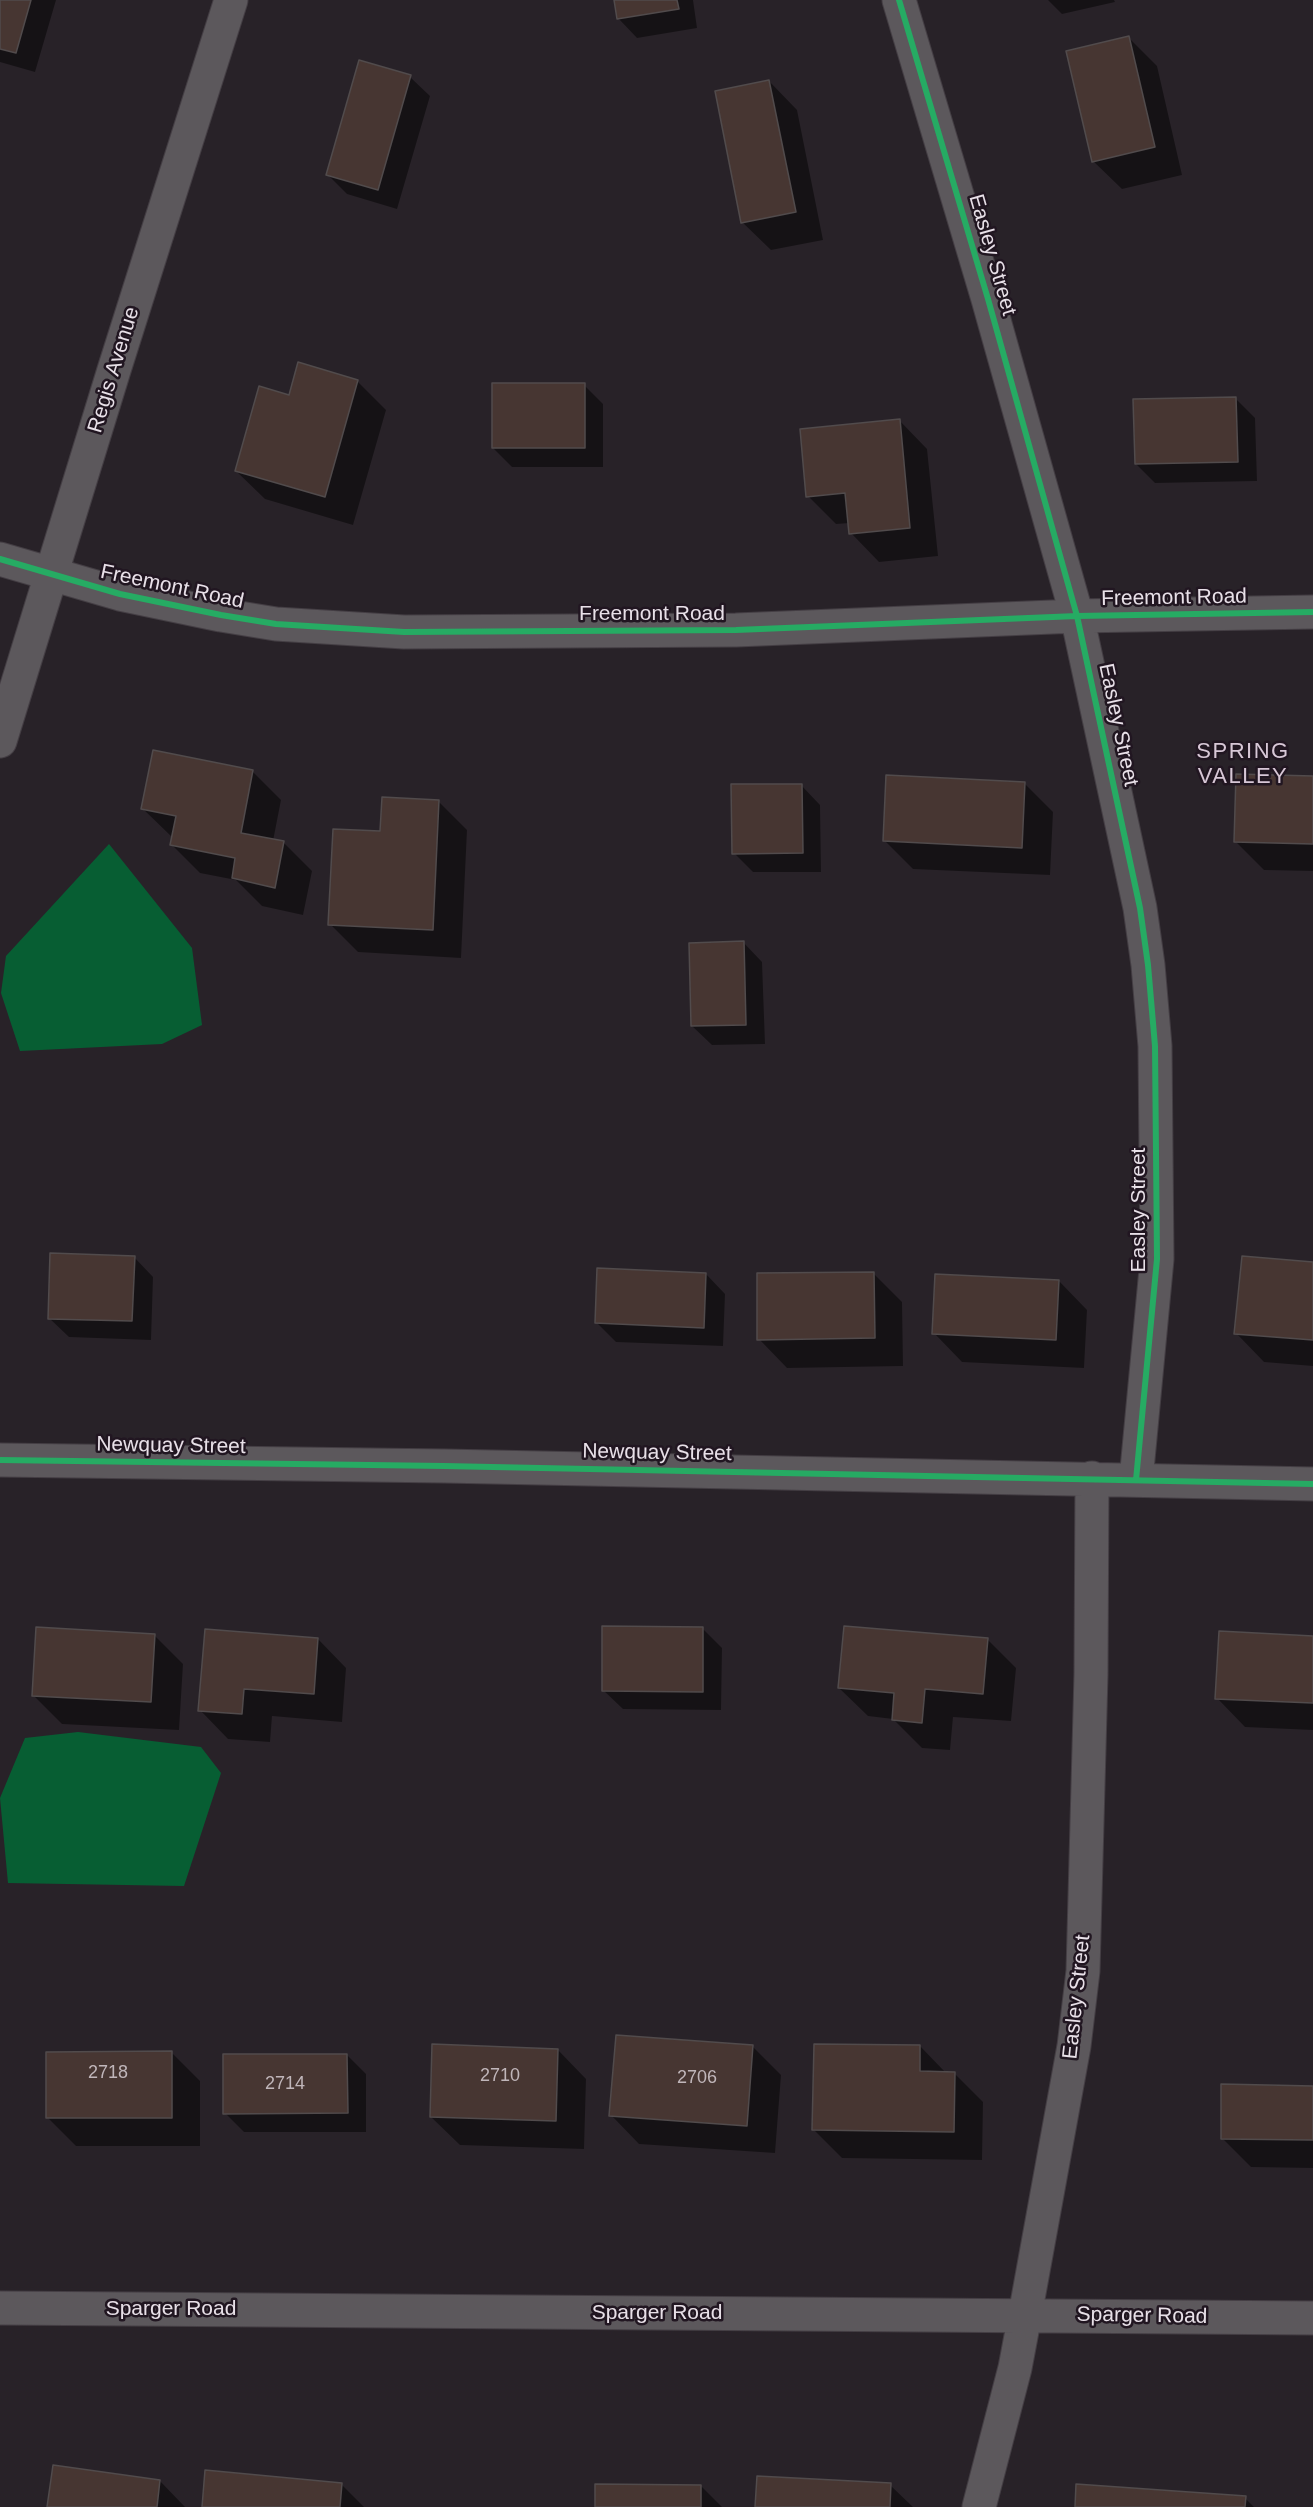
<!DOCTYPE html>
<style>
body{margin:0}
canvas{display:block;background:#282228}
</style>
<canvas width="1313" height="2507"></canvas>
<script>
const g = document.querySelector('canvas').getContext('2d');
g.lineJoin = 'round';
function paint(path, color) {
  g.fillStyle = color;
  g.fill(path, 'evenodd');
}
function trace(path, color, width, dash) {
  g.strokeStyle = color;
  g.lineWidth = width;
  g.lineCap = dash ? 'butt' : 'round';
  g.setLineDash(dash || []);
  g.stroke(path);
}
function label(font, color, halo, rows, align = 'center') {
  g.font = font + ' Helvetica,sans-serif';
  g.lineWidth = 5;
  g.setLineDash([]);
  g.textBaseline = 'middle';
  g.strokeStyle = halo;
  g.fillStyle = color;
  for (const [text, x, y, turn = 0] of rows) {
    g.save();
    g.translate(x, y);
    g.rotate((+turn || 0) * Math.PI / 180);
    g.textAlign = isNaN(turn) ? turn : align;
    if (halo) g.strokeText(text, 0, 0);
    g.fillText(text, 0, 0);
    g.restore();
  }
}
const forest = new Path2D(`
 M109,844L192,948L202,1025L162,1044L20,1051L1,993L6,956Z
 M78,1732L201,1747L221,1773L184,1886L8,1883L0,1798L25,1738Z`);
const shadow = new Path2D(`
 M0,0H56L35,72L0,62Z
 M615,0H693L697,28L637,38L618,18Z
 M1048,0H1114L1115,2L1062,14Z
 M1129,38L1157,66L1182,175L1122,189L1093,161Z
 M410,77L430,96L397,209L347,194L328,175Z
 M769,81L797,110L823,240L771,250L742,222Z
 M357,381L386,410L353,525L265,499L236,471L290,396Z
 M584,385L603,404V467H512L493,448Z
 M1236,399L1255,418L1257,481L1155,483L1136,464Z
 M899,420L927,449L938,556L879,562L851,533L850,523L836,524L808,496Z
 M252,771L281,800L273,841L284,843L312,871L303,915L262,906L236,880L200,873L171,844L173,838L143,809Z
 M1313,777V871L1264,870L1235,841Z
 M1025,784L1053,812L1050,875L913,869L884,840Z
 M801,785L820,805L821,872H753L734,853Z
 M439,802L467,830L461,958L358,952L330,924L382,833Z
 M743,942L762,962L765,1044L712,1045L692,1026Z
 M134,1257L153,1277L151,1340L69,1337L49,1318Z
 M1313,1264V1366L1264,1362L1236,1333Z
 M873,1273L902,1302L903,1366L787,1368L759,1339Z
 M706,1274L725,1294L723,1346L616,1342L596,1322Z
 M1059,1281L1087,1310L1084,1368L962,1362L934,1333Z
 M703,1629L722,1648L721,1710L623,1709L603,1690Z
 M154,1635L183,1664L179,1730L62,1724L33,1695Z
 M1313,1637V1730L1245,1727L1217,1698Z
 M318,1639L346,1668L342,1722L272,1716L270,1742L228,1739L200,1710Z
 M987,1639L1016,1668L1011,1721L953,1717L950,1750L922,1748L893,1719L868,1716L839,1688Z
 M752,2046L781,2075L775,2153L639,2144L611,2115Z
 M920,2046L946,2073H954L983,2102L982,2160L842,2158L814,2130Z
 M558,2050L586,2079L584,2149L460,2145L431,2117Z
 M172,2053L200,2081V2146H76L48,2118Z
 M347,2055L366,2074V2132H244L225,2113Z
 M1313,2087V2168L1251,2167L1222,2138Z
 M160,2481L185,2507H49Z
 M341,2484L364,2507H203Z
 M890,2485L913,2507H757Z
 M701,2486L722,2507H597Z
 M1245,2498L1254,2507H1076Z`);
const building = new Path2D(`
 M0,0H31L16,53L0,49Z
 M614,0H677L679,9L617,19Z
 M1129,36L1155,147L1092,162L1066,51Z
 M359,60L411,75L378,190L326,175Z
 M769,80L796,212L741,223L715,91Z
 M298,362L358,380L325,497L235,471L259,386L289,395Z
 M492,383H585V448H492Z
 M1236,397L1238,462L1135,464L1133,399Z
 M900,419L910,528L849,534L845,493L806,497L800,429Z
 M153,750L253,770L241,833L284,841L275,888L232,878L235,858L170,845L176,816L141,809Z
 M1236,774L1313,776V844L1234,842Z
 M886,775L1025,782L1022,848L883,841Z
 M731,784H802L803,853L732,854Z
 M382,797L439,800L433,930L328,925L333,829L380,831Z
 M744,941L746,1025L691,1026L689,943Z
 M50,1253L135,1256L132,1321L48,1319Z
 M1242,1256L1313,1262V1340L1234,1334Z
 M597,1268L706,1273L704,1328L595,1323Z
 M874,1272L875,1338L757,1340V1273Z
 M935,1274L1059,1280L1056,1340L932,1334Z
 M602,1626L703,1627V1692L602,1691Z
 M844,1626L988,1638L983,1694L925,1689L922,1723L892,1720L894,1693L838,1688Z
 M36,1627L155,1634L151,1702L32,1696Z
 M205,1629L318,1638L314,1694L244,1689L242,1714L198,1711Z
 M1219,1631L1313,1636V1703L1215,1699Z
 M616,2035L753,2045L747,2126L609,2116Z
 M432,2044L558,2049L556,2121L430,2117Z
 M814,2044L920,2045V2071L955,2072L954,2132L812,2130Z
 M172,2051V2118H46V2052Z
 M223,2054H347L348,2113L223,2114Z
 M1221,2084L1313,2086V2140L1221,2139Z
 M53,2465L160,2480L157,2507H47Z
 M205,2470L342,2483L340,2507H202Z
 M757,2476L891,2483L890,2507H755Z
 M595,2484L701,2485V2507H595Z
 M1076,2484L1246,2496L1245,2507H1075Z`);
const minor = new Path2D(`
 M899,0L988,299L1077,616L1140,908L1148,965L1155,1046L1157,1259L1136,1480
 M0,559L120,594L221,615L276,624L404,632L736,630L1077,616L1313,612
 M0,741L114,370L231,0
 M0,1460L444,1466L1313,1484
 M0,2308L1313,2318
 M979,2507L1015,2368L1025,2315L1074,2046L1083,1971L1091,1674L1092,1478`);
const cycleway = new Path2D(`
 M899,0L988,299L1077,616L1140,908L1148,965L1155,1046L1157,1259L1136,1480
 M0,559L120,594L221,615L276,624L404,632L736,630L1077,616L1313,612
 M0,1460L444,1466L1313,1484`);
const numberNames = [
 ["2718",108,2073],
 ["2710",500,2076],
 ["2706",697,2078],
 ["2714",285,2084]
];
const streetNames = [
 ["Easley Street",992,255,74],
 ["Regis Avenue",114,370,-73],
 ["Freemont Road",172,587,12],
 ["Freemont Road",1174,598,-1],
 ["Freemont Road",652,614],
 ["Easley Street",1118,725,78],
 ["Easley Street",1139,1210,-90],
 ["Newquay Street",171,1446,1],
 ["Newquay Street",657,1453,1],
 ["Easley Street",1077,1997,-84],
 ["Sparger Road",171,2309],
 ["Sparger Road",657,2313],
 ["Sparger Road",1142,2316,1]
];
const neighbourhoodNames = [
 ["SPRING",1243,752],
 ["VALLEY",1243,777]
];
paint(forest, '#075e33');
paint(shadow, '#0007');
paint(building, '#473632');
trace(building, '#514b4c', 1.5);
trace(minor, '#443e44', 35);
trace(minor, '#5c585c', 33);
trace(cycleway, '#26ab63', 6);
label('18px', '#c0b6ba', null, numberNames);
label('21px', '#e8e0e8', '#211621', streetNames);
g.letterSpacing = '1.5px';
label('22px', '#d7c7d6', '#211621', neighbourhoodNames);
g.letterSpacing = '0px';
</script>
